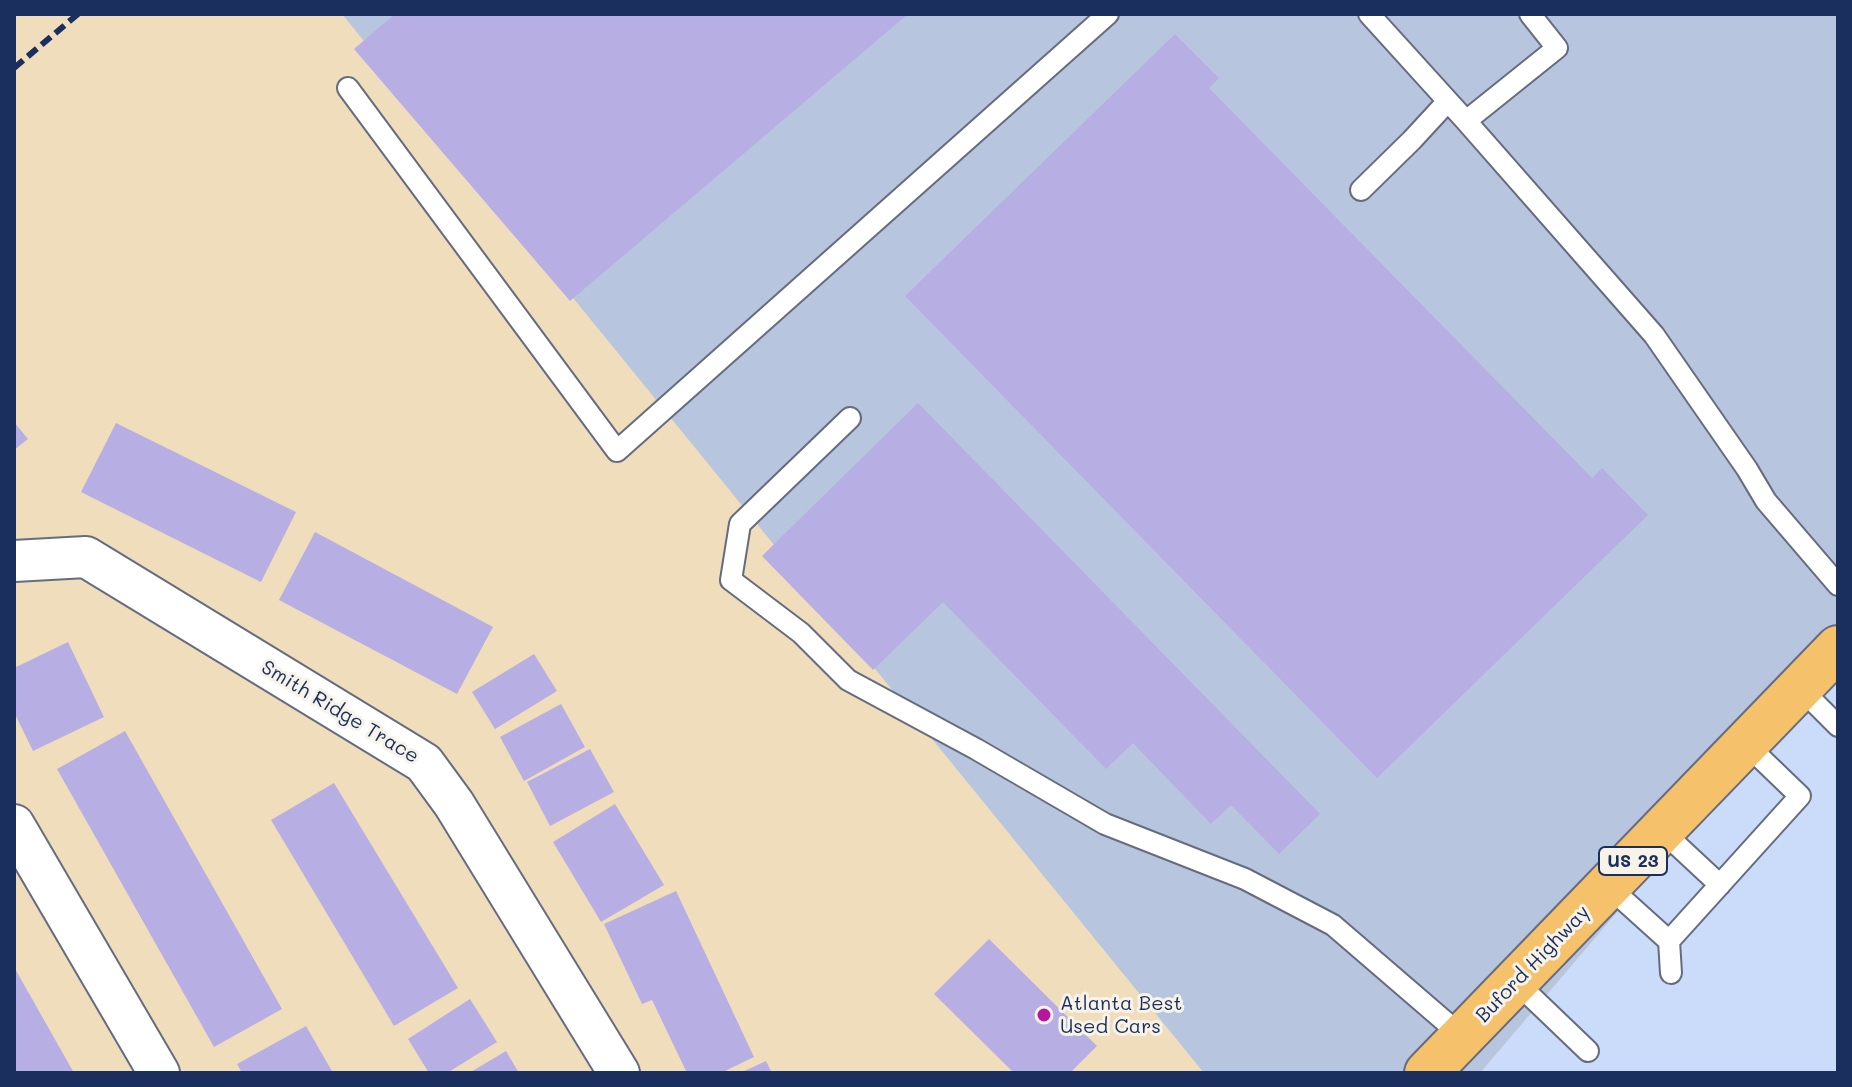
<!DOCTYPE html>
<style>
body{margin:0}
#map{position:relative;width:1852px;height:1087px;overflow:hidden;background:#efddbc;font-family:Mali,sans-serif}
canvas{display:block}
.frame{position:absolute;inset:0;border:16px solid #1b2f5e;pointer-events:none}
</style>
<div id="map">
<canvas width="1852" height="1087"></canvas>
<div class="frame"></div>
</div>
<script>
const g = document.querySelector('canvas').getContext('2d');
g.lineJoin = 'round';
function paint(path, color) {
  g.fillStyle = color;
  g.fill(path, 'evenodd');
}
function trace(path, color, width, dash) {
  g.strokeStyle = color;
  g.lineWidth = width;
  g.lineCap = dash ? 'butt' : 'round';
  g.setLineDash(dash || []);
  g.stroke(path);
}
function label(font, color, halo, rows, align = 'center') {
  g.font = font + ' Mali,sans-serif';
  g.lineWidth = 6;
  g.setLineDash([]);
  g.textBaseline = 'middle';
  g.strokeStyle = halo;
  g.fillStyle = color;
  for (const [text, x, y, turn = 0] of rows) {
    g.save();
    g.translate(x, y);
    g.rotate((+turn || 0) * Math.PI / 180);
    g.textAlign = isNaN(turn) ? turn : align;
    if (halo) g.strokeText(text, 0, 0);
    g.fillText(text, 0, 0);
    g.restore();
  }
}
const built = new Path2D(`
 M1838,653V1073H1480Z`);
const industrial = new Path2D(`
 M342,14H1838V653L1480,1073H1204Z`);
const building = new Path2D(`
 M395,14H908L570,301L354,49Z
 M1175,34L1219,78L1209,88L1592,478L1602,468L1648,515L1377,778L905,296Z
 M918,403L1320,814L1279,854L1231,805L1211,824L1133,743L1106,769L943,602L873,670L762,556Z
 M14,422L28,439L14,450Z
 M116,423L296,512L261,582L81,492Z
 M315,532L493,627L457,694L279,600Z
 M68,642L104,717L33,751L14,712V668Z
 M534,654L557,691L495,729L472,692Z
 M561,704L585,747L524,781L500,737Z
 M125,731L282,1009L214,1047L57,769Z
 M590,749L614,792L550,826L527,782Z
 M334,783L458,988L394,1026L271,820Z
 M615,804L664,885L601,922L553,842Z
 M676,891L754,1057L721,1073H687L652,1000L642,1004L604,924Z
 M989,939L1097,1046L1070,1073H1014L934,994Z
 M14,967L74,1073H14Z
 M470,999L497,1042L447,1073H429L408,1039Z
 M306,1026L333,1073H242L237,1064Z
 M506,1051L519,1073H469Z
 M766,1061L772,1073H740Z`);
const lane = new Path2D(`
 M1369,14L1466,121L1654,335L1747,469L1766,501L1838,585
 M348,88L617,451L1108,14
 M1466,121L1557,48L1530,14
 M1361,190L1412,140L1448,101
 M850,418L740,524L731,580L801,633L848,680L976,749L1105,824L1245,879L1333,925L1463,1037
 M1800,688L1838,726
 M1662,831L1720,885
 M1608,886L1669,941L1671,973
 M1669,941L1800,796L1746,744
 M1516,982L1588,1051`);
const street = new Path2D(`
 M14,561L86,557L424,763L454,804L619,1073
 M14,825L159,1073`);
const primary = new Path2D(`
 M1427,1073L1838,648`);
const rail = new Path2D(`
 M14,68L78,14`);
const markers = [
 [1044,1015,8,"#b5179e"]
];
const shields = [
 [1633,861,68]
];
const shieldNames = [
 ["US 23",1633,861]
];
const streetNames = [
 ["Smith Ridge Trace",340,712,31],
 ["Buford Highway",1533,964,-46]
];
const poiNames = [
 ["Atlanta Best",1060,1004],
 ["Used Cars",1060,1027]
];
paint(built, '#cadcf9');
paint(industrial, '#b7c5de');
paint(building, '#b7afe3');
trace(lane, '#656c7f', 24);
trace(street, '#656c7f', 44);
trace(primary, '#656c7f', 48);
trace(lane, '#fff', 20);
trace(street, '#fff', 40);
trace(primary, '#f5c16b', 44);
trace(rail, '#1b2f5e', 6, [12, 6]);
for (const [x, y, r, color] of markers) {
  const dot = new Path2D();
  dot.arc(x, y, r, 0, 2 * Math.PI);
  g.fillStyle = color;
  g.fill(dot);
  trace(dot, '#f7f3e8', 3);
}
for (const [x, y, w] of shields) {
  const box = new Path2D();
  box.roundRect(x - w / 2, y - 14, w, 28, 6);
  g.fillStyle = '#f7f3e8';
  g.fill(box);
  trace(box, '#1b2f5e', 2);
}
label('bold 18px', '#1b2f5e', null, shieldNames);
label('20px', '#1b2f5e', '#f7f3e8', streetNames);
label('20px', '#1b2f5e', '#f7f3e8', poiNames, 'left');
</script>
